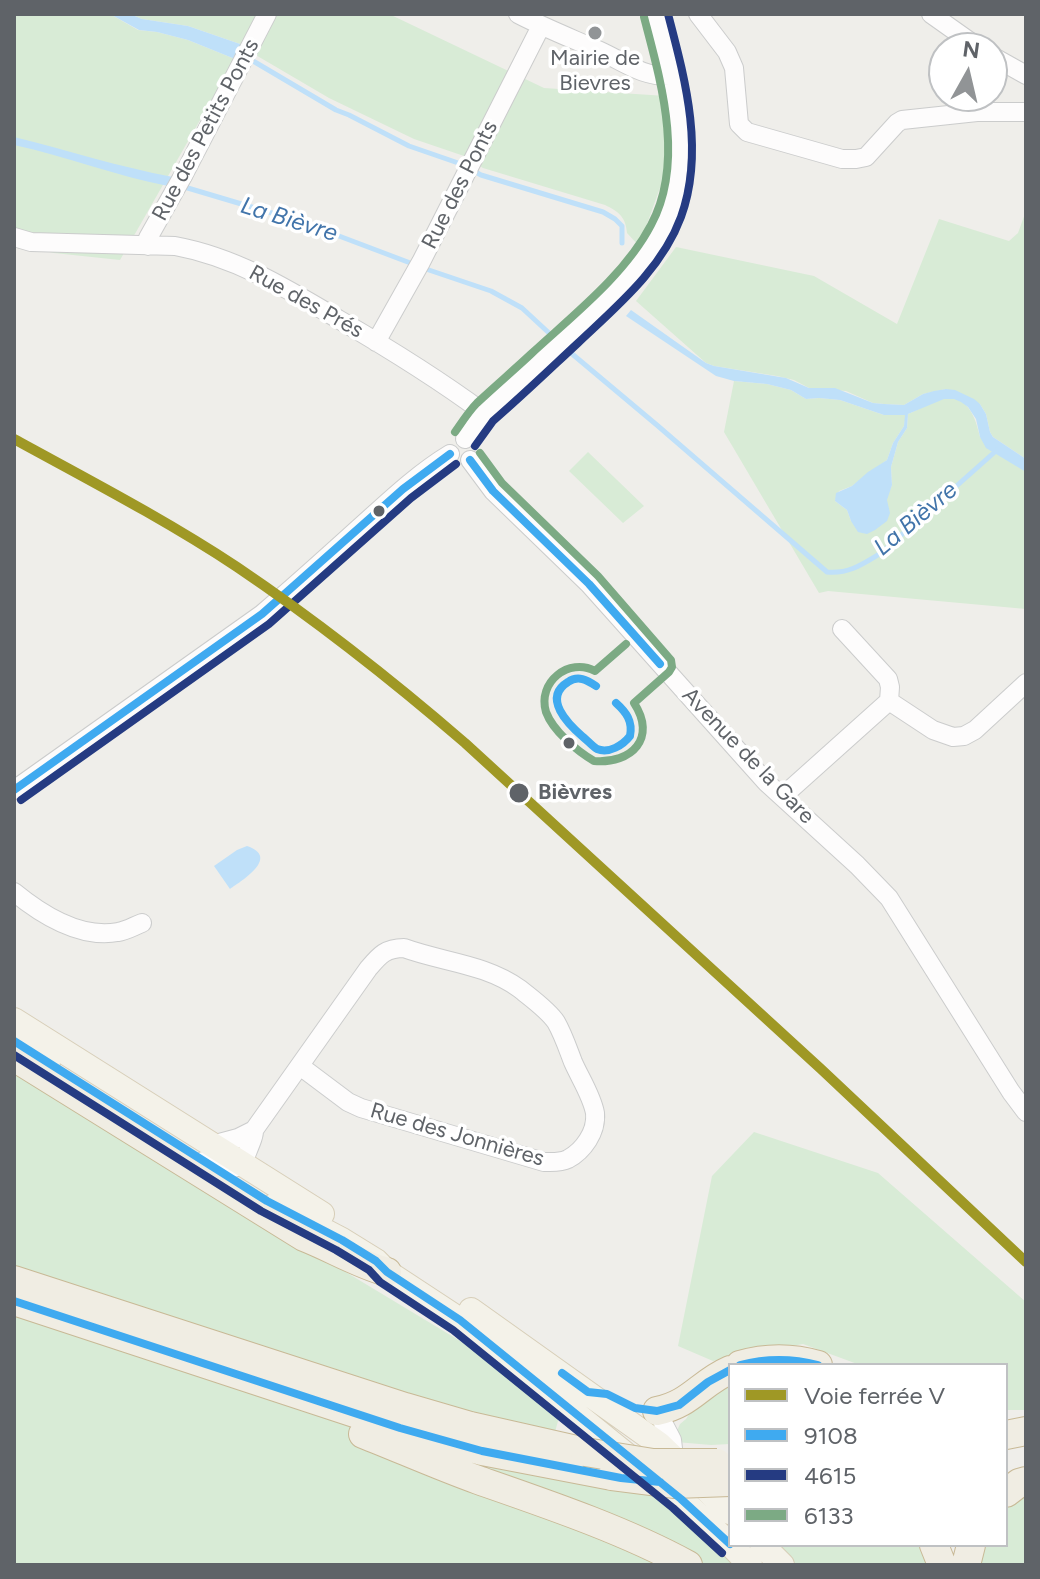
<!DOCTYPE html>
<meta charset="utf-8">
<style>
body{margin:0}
#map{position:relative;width:1040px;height:1579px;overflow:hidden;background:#efeeea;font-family:Figtree,sans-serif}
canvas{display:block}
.frame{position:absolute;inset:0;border:16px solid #5f6368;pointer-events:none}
.legend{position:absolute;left:728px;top:1363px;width:280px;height:184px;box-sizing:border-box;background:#fff;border:2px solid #bfc1c3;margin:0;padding:10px 14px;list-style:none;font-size:24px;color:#5f6368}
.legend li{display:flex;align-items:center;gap:16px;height:40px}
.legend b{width:40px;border:2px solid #bfc1c3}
.north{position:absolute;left:928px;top:32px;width:80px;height:80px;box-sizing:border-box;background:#fff;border:2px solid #bfc1c3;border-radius:50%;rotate:8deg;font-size:22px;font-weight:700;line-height:32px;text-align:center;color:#5f6368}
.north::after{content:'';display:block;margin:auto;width:28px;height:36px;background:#919496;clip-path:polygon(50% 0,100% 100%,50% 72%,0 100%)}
</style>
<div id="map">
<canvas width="1040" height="1579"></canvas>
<div class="frame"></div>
<ul class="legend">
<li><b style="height:10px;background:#9f9825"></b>Voie ferrée V</li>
<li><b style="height:10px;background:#3faaf0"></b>9108</li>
<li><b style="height:10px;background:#253b82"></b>4615</li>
<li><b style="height:10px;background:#7caa84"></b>6133</li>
</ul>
<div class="north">N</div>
</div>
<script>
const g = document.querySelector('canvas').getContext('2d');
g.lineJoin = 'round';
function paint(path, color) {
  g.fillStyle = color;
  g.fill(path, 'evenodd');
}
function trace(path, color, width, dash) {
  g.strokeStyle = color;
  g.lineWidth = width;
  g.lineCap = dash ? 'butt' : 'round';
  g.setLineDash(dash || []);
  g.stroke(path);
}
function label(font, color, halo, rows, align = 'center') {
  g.font = font + ' Figtree,sans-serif';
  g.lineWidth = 7;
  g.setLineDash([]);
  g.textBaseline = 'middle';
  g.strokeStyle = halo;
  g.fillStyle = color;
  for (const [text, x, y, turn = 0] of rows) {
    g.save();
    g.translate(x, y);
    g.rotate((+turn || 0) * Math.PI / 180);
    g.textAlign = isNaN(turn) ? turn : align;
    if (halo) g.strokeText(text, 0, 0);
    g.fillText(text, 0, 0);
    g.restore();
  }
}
const green = new Path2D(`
 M14,14H110L138,30L157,32L188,40L235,59L120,260L54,253L14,243Z
 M130,14H389L544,88L666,96L669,163L639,246L627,233C626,217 618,211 605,205L483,168L464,156L414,139L329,98L254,54L243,45L188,26L142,19Z
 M1026,211V459L993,437L990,432L986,414L980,404L946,389L923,394L904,405L884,404L873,403L846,391L809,388L794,380L777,376L714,366L706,363L636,301L676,247L814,276L897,324L939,219L1009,241L1018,233Z
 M734,381L767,384L791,390L806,399L819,398L840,400L884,415H906L904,426L893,443L887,460L852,486L839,491L835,501L847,510L851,521L887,505L886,499L892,485L891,467L898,442L907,428L908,414C918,410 927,404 938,400C966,391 975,415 980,437L1026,472V609L828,591L819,593L724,432Z
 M588,452L644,506L623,523L569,471Z
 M14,1072L563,1403L555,1432L666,1501L730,1502V1545H925L930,1551L974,1555L978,1545H1006V1503L1026,1488V1565H14Z
 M754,1132L878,1173L1026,1302V1410H1006V1365H860L803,1344L713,1361L678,1346L712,1176Z
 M730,1380V1444L711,1445L676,1442V1433L680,1424L686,1419L696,1404Z`);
const water = new Path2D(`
 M110,14H130L142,19L188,26L243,45L235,59L188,40L157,32L139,30Z
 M14,137C67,150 119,167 173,177L168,186C116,176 66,156 14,145Z
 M631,310L706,363L714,366L786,378L809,388H835L873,403L884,404L904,405L923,394L934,391L946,389L955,390L974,399L980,404L986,414L990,432L993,437L1026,459V472L986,448L980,437L976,419L968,407L961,402L954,399H944L908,414L907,428L898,442L891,467L892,485L887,500L890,513L887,521L875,530L867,534L862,533L858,532L851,521L847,510L835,501L836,493L852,486L868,472L887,460L893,443L904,426L905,415H884L840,400L819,398L806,399L791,390L767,384L734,381L716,376L626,316Z
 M247,846C280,857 243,880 230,889L214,866L237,850Z`);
const stream = new Path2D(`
 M248,58L336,110L349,115L409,146L464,165
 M472,170L481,175L603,212L615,219L622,226V243
 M181,186L302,222L413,264
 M423,268L491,291L522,308L549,333
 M571,353L658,426L827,572C849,574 863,564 881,553L997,450`);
const minor = new Path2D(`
 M518,14C545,28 573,39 600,51C626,63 642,77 672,76
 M698,14L727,52L734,68L739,124L747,132L842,159H856L866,157L897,123L902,120L977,112H1026
 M931,14L979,48
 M992,56L1026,75
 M14,237L31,242L175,246C235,257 286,288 338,319C388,348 438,379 484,413
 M148,246V238L184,174L267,14
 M376,342L421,262L541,26
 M465,439L484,413C515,386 544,358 574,330C610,296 652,261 670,213C679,186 681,144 678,115C675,81 664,47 656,14
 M470,460L493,491L589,584L766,782L857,865L889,898L1011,1092L1026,1112
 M889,701L933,730L953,737L964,736L975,730L1026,683
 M14,790L262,614C295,586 327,557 359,528C388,502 417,474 450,454
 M783,796L889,701L890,687L888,679L842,629
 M14,892C42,915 80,939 118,932C126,931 134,926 142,923
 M212,1145L238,1138L254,1130
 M203,1161L221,1163L234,1168L243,1164C245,1155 255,1137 254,1130L368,969C379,956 385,948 404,948C442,962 486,964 520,989C531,998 548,1010 556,1022C563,1034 568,1049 573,1062C580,1078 592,1096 595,1113C597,1132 583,1151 568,1159C560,1163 552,1162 544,1162L361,1108L348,1102L300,1066
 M657,1411L672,1440L674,1457`);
const major = new Path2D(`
 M14,1020L322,1214
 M14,1041L48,1062
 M275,1205L342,1240L376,1261L387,1272L460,1320L681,1499L730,1544
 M471,1310L659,1444L730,1512
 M731,1545L750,1565
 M762,1545L782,1565`);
const highway = new Path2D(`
 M14,1057L304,1237C332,1248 358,1264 387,1272
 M14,1280L405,1407L470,1426L585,1452
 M14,1301L400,1428L482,1451L612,1476
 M740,1365C767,1357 791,1357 818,1365
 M657,1411C691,1404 700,1383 730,1370
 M363,1434C401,1449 439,1466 478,1480C547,1504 624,1530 688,1565
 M1006,1435L1026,1431
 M1006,1493L1019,1483L1026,1481
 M934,1545L942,1565
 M966,1565L971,1545`);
const highwayBridge = new Path2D(`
 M585,1452L653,1463H717
 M612,1476L675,1484L730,1482`);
const bus1 = new Path2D(`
 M470,460L493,491L589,584L660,664
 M596,686C587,680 578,675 568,682C542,698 568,724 583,737C587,740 593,747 597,749C609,754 623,745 630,736C633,721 626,712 616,703
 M14,790L262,614L403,489L450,454
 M14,1041L267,1201L342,1240L376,1261L387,1272L460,1320L681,1499L730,1544
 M14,1301L400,1428L482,1451L621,1478L660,1482
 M740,1365C767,1358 791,1358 818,1365
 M562,1373L588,1392L607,1394L635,1408L657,1411L679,1405L708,1382L730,1370`);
const bus2 = new Path2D(`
 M475,446L493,421C522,396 550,369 578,343C617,306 662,269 681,217C705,151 685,79 668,14
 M21,800L269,624L411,498L456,464
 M14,1055L261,1211L336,1250L369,1270L380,1282L453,1330L673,1508L722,1553`);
const bus3 = new Path2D(`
 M455,432C462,422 469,411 477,403C495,386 514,370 531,354C572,316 625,275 651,225C685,162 661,82 644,17
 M480,453L502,483L598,576L671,660L672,667L669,672L634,703C657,738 632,764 594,761C577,751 553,731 546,712C537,682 569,657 595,671L626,644`);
const rail1 = new Path2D(`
 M14,439C89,480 166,520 237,567C317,621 392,680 465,743L821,1069L1026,1262`);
const markers = [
 [595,33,8,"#919496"],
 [379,511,7,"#5f6368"],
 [569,743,7,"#5f6368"],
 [519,793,11,"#5f6368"]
];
const poiNames = [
 ["Mairie de",595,59],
 ["Bievres",595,84]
];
const streetNames = [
 ["Rue des Petits Ponts",206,130,-62],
 ["Rue des Ponts",460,185,-63],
 ["Rue des Prés",306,302,29],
 ["Avenue de la Gare",748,756,46],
 ["Rue des Jonnières",457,1135,16]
];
const stopNames = [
 ["Bièvres",538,793]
];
const waterNames = [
 ["La Bièvre",289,220,17],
 ["La Bièvre",916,519,-40]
];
paint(green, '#d8ebd6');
paint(water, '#bfe0f9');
trace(stream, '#bfe0f9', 5);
trace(minor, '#cbcccc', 20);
trace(major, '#d7ceb8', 26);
trace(highway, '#c8b996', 30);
trace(minor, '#fdfcfc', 18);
trace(major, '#f4f2e9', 24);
trace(highway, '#f0ede3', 28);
trace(highwayBridge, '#c8b996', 30, []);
trace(highwayBridge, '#f0ede3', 28);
trace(bus1, '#3faaf0', 8);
trace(bus2, '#253b82', 8);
trace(bus3, '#7caa84', 8);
trace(rail1, '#9f9825', 10);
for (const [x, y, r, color] of markers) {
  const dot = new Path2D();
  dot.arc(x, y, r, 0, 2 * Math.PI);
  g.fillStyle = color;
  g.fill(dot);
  trace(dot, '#fff', 3);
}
label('22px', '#5f6368', '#fff', poiNames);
label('22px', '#5f6368', '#fff', streetNames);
label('bold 22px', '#5f6368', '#fff', stopNames, 'left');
label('italic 24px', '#4174aa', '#fff', waterNames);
</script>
